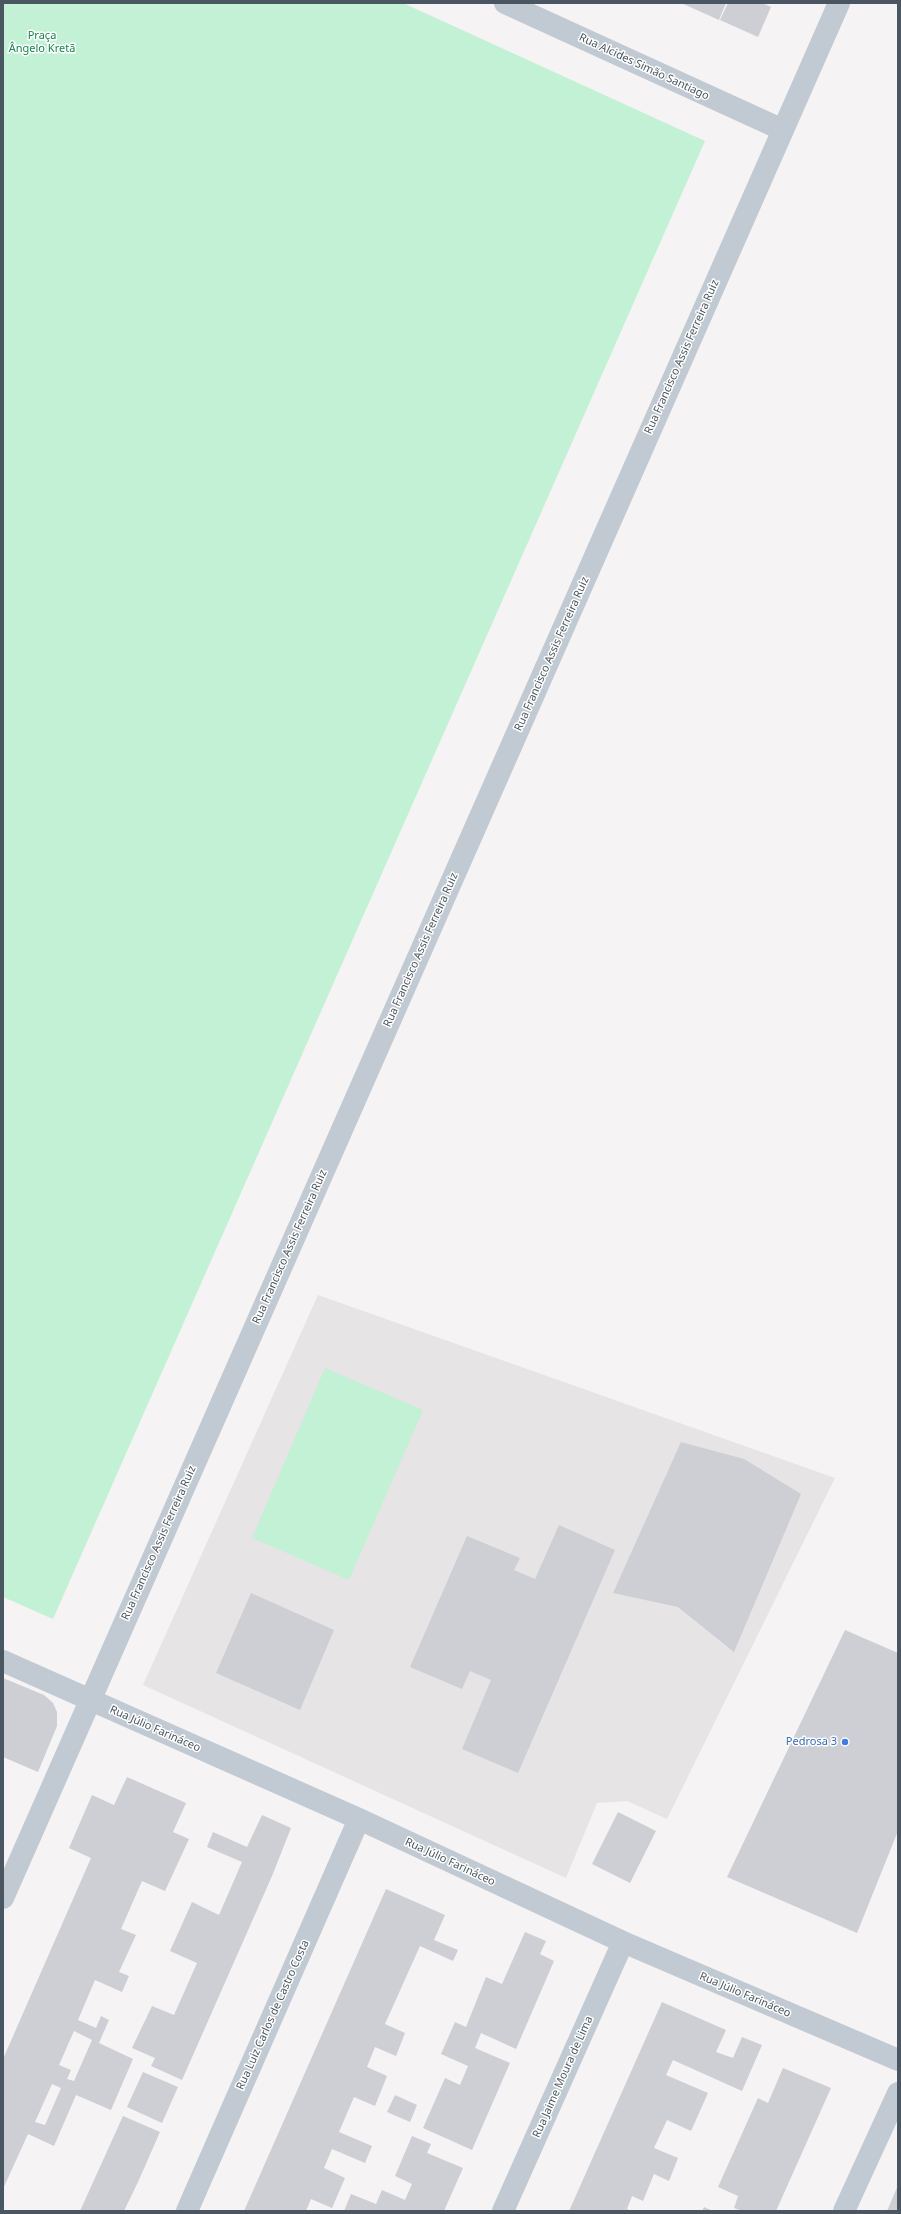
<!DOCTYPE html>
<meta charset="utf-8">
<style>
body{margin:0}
#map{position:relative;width:901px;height:2214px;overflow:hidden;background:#f5f3f3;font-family:"Noto Sans",sans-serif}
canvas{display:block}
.frame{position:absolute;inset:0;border:4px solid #4a5661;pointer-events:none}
</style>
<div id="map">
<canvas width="901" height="2214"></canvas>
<div class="frame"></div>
</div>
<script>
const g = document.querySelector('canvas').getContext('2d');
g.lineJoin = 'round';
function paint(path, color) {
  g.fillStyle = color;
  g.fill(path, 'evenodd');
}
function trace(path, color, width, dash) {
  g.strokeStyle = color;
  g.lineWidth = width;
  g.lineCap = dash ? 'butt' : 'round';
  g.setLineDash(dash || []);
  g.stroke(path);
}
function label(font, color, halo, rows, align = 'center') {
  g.font = font + ' "Noto Sans",sans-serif';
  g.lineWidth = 3;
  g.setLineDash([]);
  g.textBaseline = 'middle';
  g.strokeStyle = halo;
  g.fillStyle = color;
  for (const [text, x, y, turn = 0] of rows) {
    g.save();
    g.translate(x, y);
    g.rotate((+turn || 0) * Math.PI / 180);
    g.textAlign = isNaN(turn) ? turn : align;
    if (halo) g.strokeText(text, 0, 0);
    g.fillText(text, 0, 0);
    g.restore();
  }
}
const education = new Path2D(`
 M318,1295L835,1478L667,1819L627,1801L597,1803L566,1878L143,1685Z`);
const green = new Path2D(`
 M3,3H403L705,141L53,1619L3,1597Z
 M325,1368L423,1410L349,1580L252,1538Z`);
const building = new Path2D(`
 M681,3H726L719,20Z
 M728,3H762L771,7L758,37L720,20Z
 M681,1442L744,1459L801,1494L734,1652L678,1607L613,1593Z
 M559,1525L615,1550L518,1773L462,1749L491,1680L470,1671L462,1689L410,1667L467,1536L520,1558L514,1570L535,1579Z
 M251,1593L334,1630L300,1710L216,1673Z
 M845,1630L898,1653V1831L857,1933L727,1877Z
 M3,1678L44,1695L53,1703L57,1712V1726L38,1772L3,1757Z
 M127,1777L186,1803L173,1832L189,1839L165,1891L142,1881L121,1929L136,1935L119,1972L129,1976L122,1992L95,1980L78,2020L96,2028L101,2016L109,2020L99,2043L133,2059L111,2110L76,2095L54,2146L28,2134L3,2189V2059L91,1858L69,1848L92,1795L114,1805ZM74,2031L92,2040L74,2081L67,2079L71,2070L59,2065ZM52,2084L61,2088L45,2125L35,2122Z
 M618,1812L656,1831L630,1883L592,1864Z
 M262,1815L291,1828L272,1876L182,2080L151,2066L155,2058L132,2048L152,2006L174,2015L197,1963L170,1951L192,1902L219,1915L242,1862L207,1847L213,1832L247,1847Z
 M386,1889L445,1915L434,1940L458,1950L453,1961L420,1946L385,2024L405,2033L396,2056L375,2047L367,2067L387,2076L375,2106L354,2097L339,2132L372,2146L365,2163L332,2149L324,2168L345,2178L332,2208L311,2199L306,2211H244Z
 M525,1932L546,1941L540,1954L554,1961L516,2049L481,2033L475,2048L510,2063L472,2150L423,2128L445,2078L460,2085L468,2066L441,2054L455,2022L466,2027L486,1977L502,1984Z
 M662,2002L726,2030L716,2052L733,2058L742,2037L762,2045L742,2091L673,2060L666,2075L708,2093L691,2131L667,2120L654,2148L678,2158L669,2181L654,2174L643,2201L632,2196L627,2209L631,2211H569Z
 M783,2068L831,2088L776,2211H742L734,2208L738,2196L718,2187L758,2098L768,2103Z
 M143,2072L178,2087L162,2123L127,2107Z
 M395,2095L417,2105L410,2122L387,2112Z
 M123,2116L160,2132L138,2182L124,2211H80Z
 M412,2136L431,2144L427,2153L463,2168L444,2211H344L351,2194L376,2204L382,2190L405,2200L412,2184L395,2176Z
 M898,2185V2211H887Z
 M704,2207L713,2211H702Z`);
const minor = new Path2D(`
 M505,3L783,130
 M3,1661L359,1819L623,1942L898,2060
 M3,1898L839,3
 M187,2211L359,1819
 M503,2211L623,1942
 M844,2211L898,2093`);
const markers = [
 [845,1742,4,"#3f7fe0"]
];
const parkNames = [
 ["Praça",42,36],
 ["Ângelo Kretã",42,49]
];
const streetNames = [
 ["Rua Alcides Simão Santiago",644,67,25],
 ["Rua Francisco Assis Ferreira Ruiz",682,357,-66],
 ["Rua Francisco Assis Ferreira Ruiz",552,654,-66],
 ["Rua Francisco Assis Ferreira Ruiz",421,950,-66],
 ["Rua Francisco Assis Ferreira Ruiz",290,1247,-66],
 ["Rua Francisco Assis Ferreira Ruiz",159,1543,-66],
 ["Rua Júlio Farináceo",155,1729,24],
 ["Rua Júlio Farináceo",450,1862,25],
 ["Rua Júlio Farináceo",745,1995,23],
 ["Rua Luiz Carlos de Castro Costa",273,2015,-66],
 ["Rua Jaime Moura de Lima",563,2077,-66]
];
const shopNames = [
 ["Pedrosa 3",837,1742]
];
paint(education, '#e6e4e5');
paint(green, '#c3f1d5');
paint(building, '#cdcfd5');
trace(minor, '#c1cad2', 22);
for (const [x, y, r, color] of markers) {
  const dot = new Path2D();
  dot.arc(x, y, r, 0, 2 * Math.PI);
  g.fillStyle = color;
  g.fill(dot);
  trace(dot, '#fff', 1.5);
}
label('11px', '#17864f', '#fff', parkNames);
label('11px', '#4a5661', '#fff', streetNames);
label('11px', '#366cbe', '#fff', shopNames, 'right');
</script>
